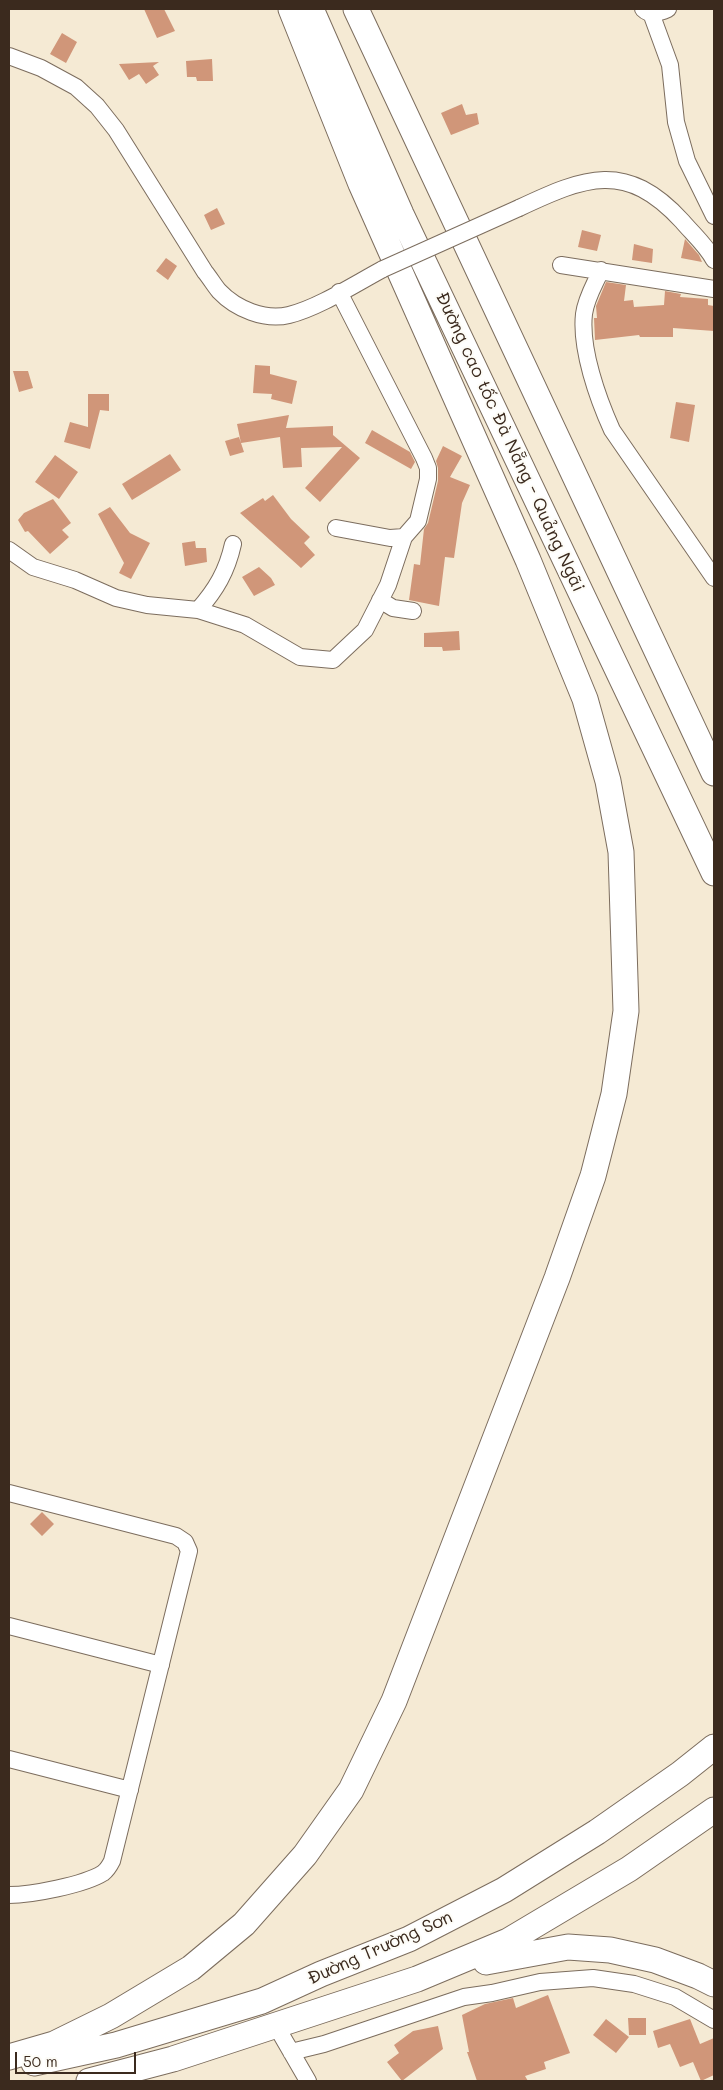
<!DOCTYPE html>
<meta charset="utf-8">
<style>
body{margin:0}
#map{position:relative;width:723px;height:2090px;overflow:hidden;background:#f5ead4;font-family:Mali,sans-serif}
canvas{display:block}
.frame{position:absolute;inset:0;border:10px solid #3b2a1e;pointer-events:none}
.scale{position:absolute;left:15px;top:2052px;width:121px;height:22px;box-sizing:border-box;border:2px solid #3b2a1e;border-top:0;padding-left:6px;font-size:15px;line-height:18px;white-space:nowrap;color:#3b2a1e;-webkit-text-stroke:4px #fdfcf7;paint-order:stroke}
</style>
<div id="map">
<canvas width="723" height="2090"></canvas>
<div class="frame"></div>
<div class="scale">50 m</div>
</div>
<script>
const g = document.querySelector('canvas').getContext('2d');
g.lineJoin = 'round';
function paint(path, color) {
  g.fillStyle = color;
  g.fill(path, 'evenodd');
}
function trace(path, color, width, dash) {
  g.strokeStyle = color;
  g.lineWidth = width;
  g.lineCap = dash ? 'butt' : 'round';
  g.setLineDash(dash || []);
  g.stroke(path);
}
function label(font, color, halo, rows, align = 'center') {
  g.font = font + ' Mali,sans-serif';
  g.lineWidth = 4;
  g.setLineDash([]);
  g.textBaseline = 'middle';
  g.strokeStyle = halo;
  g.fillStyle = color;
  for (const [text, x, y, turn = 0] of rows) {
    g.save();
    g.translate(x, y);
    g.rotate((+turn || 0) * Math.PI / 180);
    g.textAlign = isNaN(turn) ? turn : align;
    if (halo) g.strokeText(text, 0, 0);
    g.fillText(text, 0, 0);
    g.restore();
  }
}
const building = new Path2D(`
 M144,9H164L175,31L157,38Z
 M62,33L77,42L66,63L50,54Z
 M212,59L213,81H197L196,77H187L186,61Z
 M159,62L153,66L159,75L146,84L139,74L129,80L119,64Z
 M462,104L466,115L477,113L479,124L451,135L441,113Z
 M217,208L225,224L211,230L204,215Z
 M582,230L601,235L597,251L578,247Z
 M685,239L699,255L702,262L681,258Z
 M634,244L653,249L652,263L632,260Z
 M166,258L177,266L168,280L156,271Z
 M606,282L626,285L624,301L633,300L634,307L664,305L665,291L681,294L680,297L708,299V305L714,306V331L673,328V337H640L639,335L595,340L594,318H597L596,306Z
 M255,365L270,366V374L297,381L292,404L271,399L272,394L253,393Z
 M13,371H28L33,388L19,392Z
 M88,394H109V411L100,410L90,449L64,442L70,422L88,427Z
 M676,402L695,405L689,442L670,438Z
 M289,415L286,428L333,426V435L360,458L320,502L305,488L342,447L301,448L302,467L283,468L280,437L241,443L237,424Z
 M372,430L410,452L415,462L411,469L365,443Z
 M239,437L244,452L230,456L225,441Z
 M443,446L462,456L450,477L470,485L462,503L454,558L445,557L439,606L409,600L414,564L420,565L424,529L428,523L438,481V468L436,461Z
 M170,454L181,470L132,500L122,484Z
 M55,455L78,472L59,499L35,482Z
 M273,495L291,519L310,537L304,543L315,555L301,568L240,513L263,498L265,501Z
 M53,499L71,523L62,530L69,537L50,554L28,531L25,532L18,520L24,513Z
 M110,507L130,533L150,543L131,579L119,573L124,563L98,514Z
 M195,541L196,548H206L207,562L185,566L182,543Z
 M259,567L271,578L275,585L254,596L242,577Z
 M459,631L460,650L443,651L442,647H424V633Z
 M42,1512L54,1524L42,1536L30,1524Z
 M548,1995L570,2053L544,2062L546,2069L525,2076L528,2081H477L467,2052H469L462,2015L485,2004L513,1998L516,2008Z
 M628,2018H646V2035H629Z
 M606,2019L629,2037L616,2053L593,2035Z
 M690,2019L700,2044L714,2038V2075L701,2081L693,2062L680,2067L670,2044L658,2048L653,2031Z
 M438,2026L443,2049L402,2081L387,2062L399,2053L394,2045L413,2031Z`);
const minor = new Path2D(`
 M643,9C650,16 659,13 668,9
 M651,13L670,65L676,122L687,161L714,216
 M9,56L41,68L76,87L97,106L116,130L205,272C210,278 214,285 219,291C236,309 265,321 289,315C318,308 355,284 383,269
 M519,208C585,177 626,160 682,221C693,234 706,245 714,260
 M561,265L714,289
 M601,270C595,284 586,298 584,314C580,349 598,399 612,430L714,578
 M336,528L390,538L404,537L418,521L428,479V468L424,458L339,292
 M9,550L33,567L75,580L116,598L147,605L198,610L245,625L300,657L333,660L365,630L388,585L404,537
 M380,600L393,608L413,611
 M198,610C216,590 227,571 233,544
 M9,1493L176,1536L185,1542L189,1551L112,1861C110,1865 107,1870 103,1873C84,1885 31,1895 9,1895
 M9,1626L161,1665
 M9,1759L130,1790
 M275,2024L308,2081
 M291,2052L324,2044L464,1997L492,1993L540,1982L593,1978L634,1984L675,1997L714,2020`);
const highway = new Path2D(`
 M311,9L401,214L714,873
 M356,9L714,773
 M486,1962L568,1947L610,1950L655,1960L698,1976L714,1984
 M9,2057L54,2044L111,2016L191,1968L244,1924L305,1855L351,1790L394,1701L557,1278L593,1176L614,1094L626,1011L621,852L608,781L585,699L528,560L361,184L291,9
 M34,2063L116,2045L262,2001L321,1974L409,1939L504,1890L597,1832L680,1774L714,1747
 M89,2081L173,2059L417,1979L508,1941L629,1869L714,1810`);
const minorBridge = new Path2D(`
 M383,269L519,208`);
const streetNames = [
 ["Đường cao tốc Đà Nẵng - Quảng Ngãi",510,442,65],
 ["Đường Trường Sơn",380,1948,-24]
];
paint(building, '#d09679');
trace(minor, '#7c6d5e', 18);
trace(highway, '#7c6d5e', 27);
trace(minor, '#fff', 16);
trace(highway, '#fff', 25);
trace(minorBridge, '#7c6d5e', 18, []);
trace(minorBridge, '#fff', 16);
label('18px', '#3b2a1e', '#fdfcf7', streetNames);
</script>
